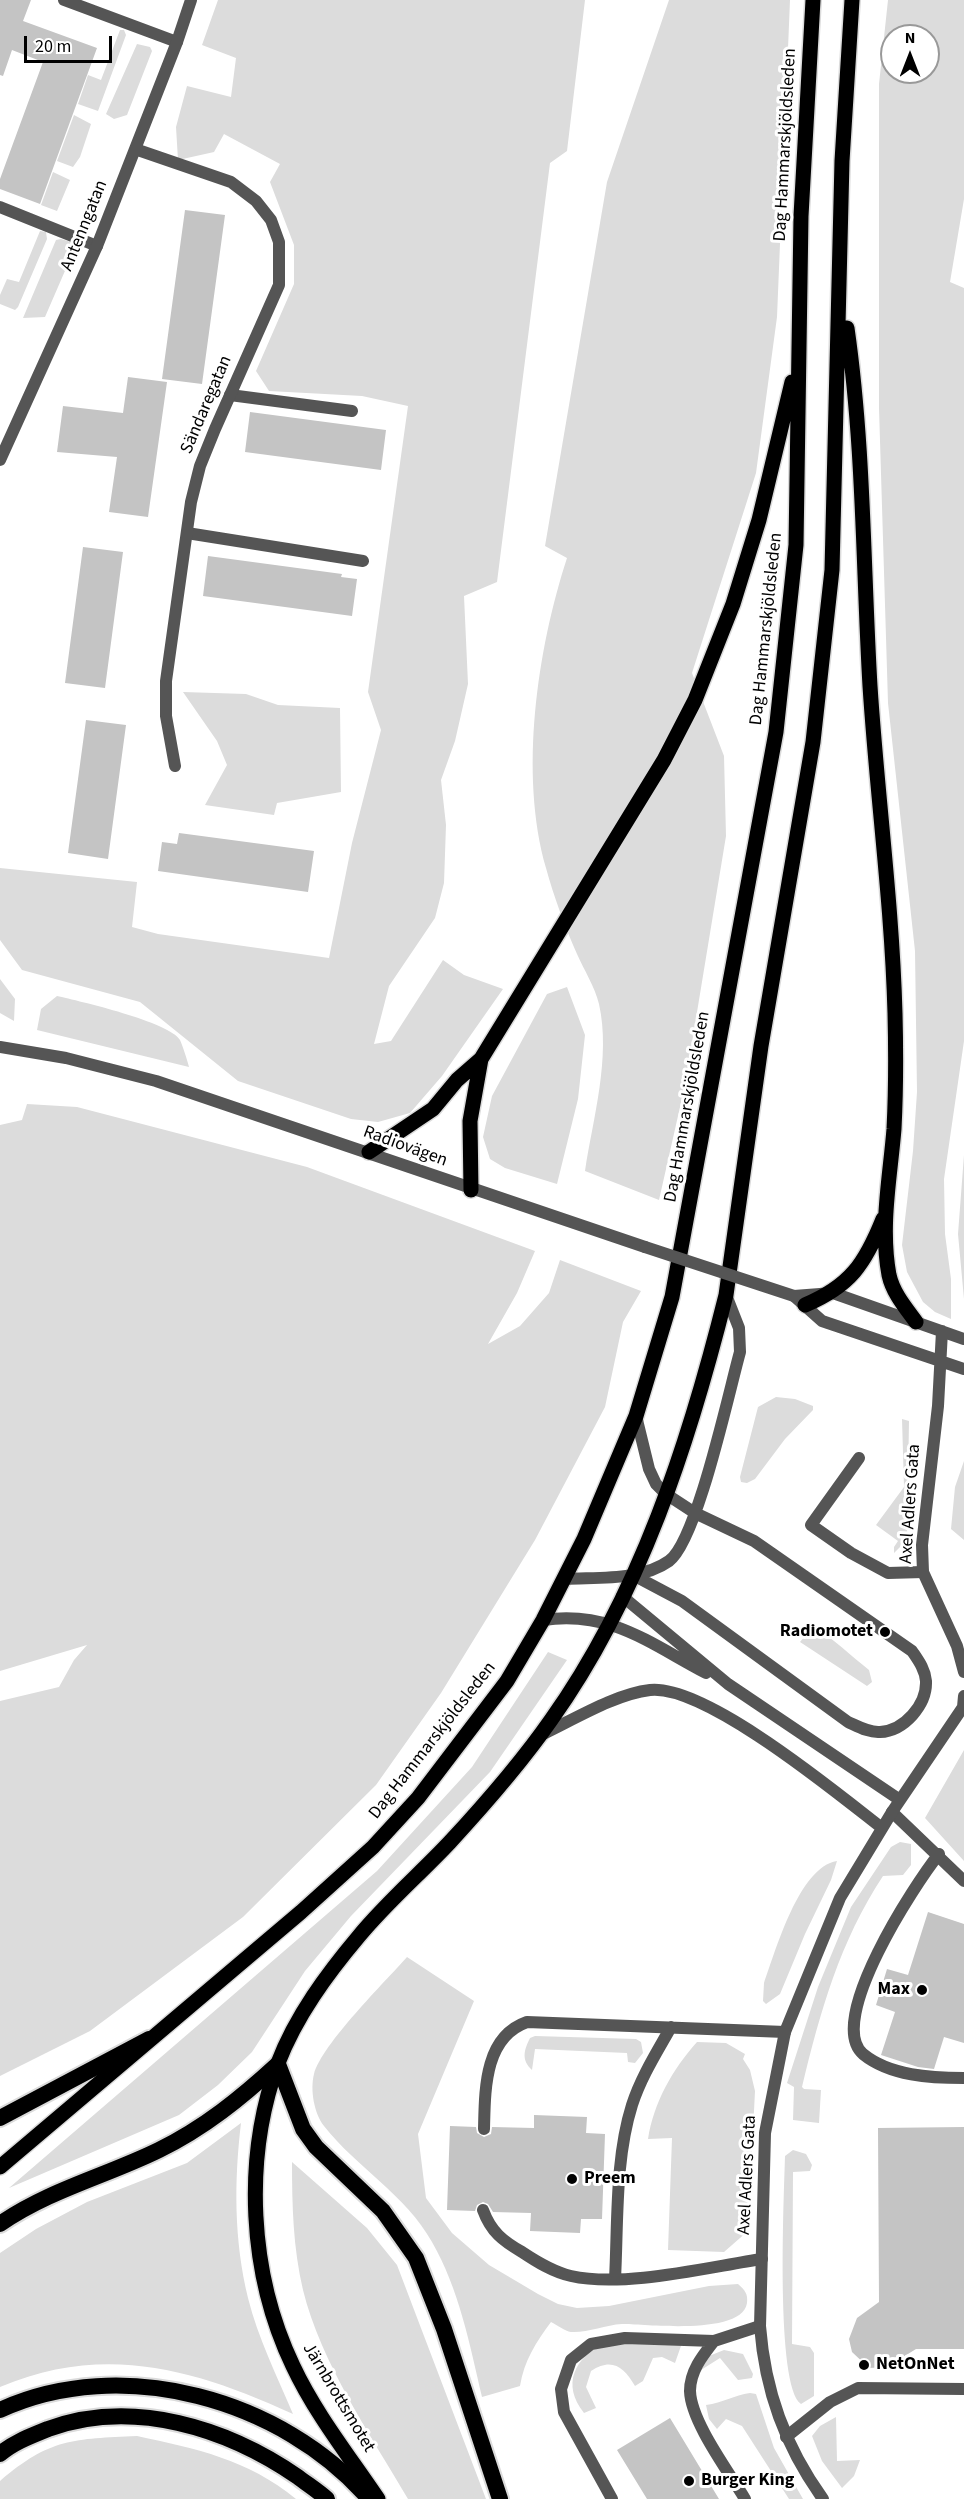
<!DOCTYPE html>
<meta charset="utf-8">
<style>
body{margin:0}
#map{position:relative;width:964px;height:2499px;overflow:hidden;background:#fff;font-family:"Source Sans 3",sans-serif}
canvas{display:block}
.north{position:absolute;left:880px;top:24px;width:60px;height:60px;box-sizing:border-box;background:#fff;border:2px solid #999;border-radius:50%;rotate:0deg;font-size:16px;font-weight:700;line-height:24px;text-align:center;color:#000}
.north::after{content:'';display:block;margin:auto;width:21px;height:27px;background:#000;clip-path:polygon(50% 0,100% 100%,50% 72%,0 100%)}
.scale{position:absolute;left:24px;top:36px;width:88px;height:27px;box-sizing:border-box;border:3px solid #000;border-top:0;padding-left:8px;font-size:18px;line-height:21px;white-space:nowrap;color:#000;-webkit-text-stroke:4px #fff;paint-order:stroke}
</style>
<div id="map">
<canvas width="964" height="2499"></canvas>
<div class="north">N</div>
<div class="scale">20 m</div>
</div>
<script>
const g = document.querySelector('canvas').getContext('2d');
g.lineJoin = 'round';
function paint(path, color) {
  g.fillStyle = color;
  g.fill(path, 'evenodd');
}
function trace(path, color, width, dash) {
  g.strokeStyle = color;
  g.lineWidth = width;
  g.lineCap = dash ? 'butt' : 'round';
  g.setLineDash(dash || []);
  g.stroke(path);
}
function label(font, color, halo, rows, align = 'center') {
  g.font = font + ' "Source Sans 3",sans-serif';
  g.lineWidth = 6;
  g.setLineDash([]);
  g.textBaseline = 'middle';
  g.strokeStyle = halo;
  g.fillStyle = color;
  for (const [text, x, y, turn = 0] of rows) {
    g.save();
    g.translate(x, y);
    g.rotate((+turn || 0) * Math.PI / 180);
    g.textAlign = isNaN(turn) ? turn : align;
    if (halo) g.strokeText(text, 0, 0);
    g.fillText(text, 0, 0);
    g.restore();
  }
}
const green = new Path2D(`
 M218,0H585L567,151L550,163L497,582L464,596L468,684L455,741L441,780L446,825L444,883L435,918L389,986L374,1044L391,1041L443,960L464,975L503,989L442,1076L410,1113L378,1122L351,1119L238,1081L140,1002L22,970L0,940V868L137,882L132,927L158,934L329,958L352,843L381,730L368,692L408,406L362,396L269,391L256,371L294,284V245L270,182L280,164L224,134L214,152L178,160L176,127L187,86L231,97L236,58L202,45Z
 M669,0H790L777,317L756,473L692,673L724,756L726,836L685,1085L659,1200L585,1171C593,1118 611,1058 599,1004C595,987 584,970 577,954C565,927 554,897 546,868C519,774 537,650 567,558L545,546L607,182Z
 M888,0H964V199L950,282L964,288V1041L944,1179L945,1234L951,1279V1319L935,1312L923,1302L907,1272L902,1245L913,1151L917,1092L915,951L888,703L879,408V84ZM892,36H928V72H892Z
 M120,30H124L126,35L98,111L78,104L88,75L101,80Z
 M137,44L150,47L152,51L127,115L114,119L106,114Z
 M74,115L91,124L80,157L73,167L57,161Z
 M53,172L70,180L57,211L41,205Z
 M40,231L46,232L47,239L18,307L15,310L0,304V295L7,279L19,282Z
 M61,239L71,242L74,250L45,317L23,318L56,240Z
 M183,692L246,694L278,705L340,708L341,792L277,803L274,815L205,805L227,765L217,741Z
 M0,979L15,999L14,1021L0,1013Z
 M567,987L585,1035L578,1099L557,1184L505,1168L490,1159L483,1137L492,1096L547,994Z
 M57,996C79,1001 170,1022 180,1040C183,1047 187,1059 189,1067L37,1030L41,1009Z
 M27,1104L77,1107L307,1167L535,1251L517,1293L488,1344L520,1326L549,1293L560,1260L641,1291L623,1322L605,1407L535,1540L441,1693L376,1785L243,1917L90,2031L0,2076V1701L59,1687L74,1660L87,1645L0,1671V1125L22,1120Z
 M964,1155V1299L958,1234Z
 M776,1397L795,1399L813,1406V1410L785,1439L755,1479L747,1483L741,1482L740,1477L758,1407Z
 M902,1419L909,1421L907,1540L894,1553V1547L898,1541L876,1525L904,1487Z
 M964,1461V1540L951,1529L955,1487Z
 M813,1626C834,1639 850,1655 869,1670L872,1682L867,1686L800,1642Z
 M548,1652L567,1660L490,1772L351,1916L305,1971L252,2052L218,2085L179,2115L9,2188L377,1871L472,1767Z
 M964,1750V1861L925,1818Z
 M900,1842L911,1844V1865L903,1875L883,1876C840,1941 820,2012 802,2087L804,2089L821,2090L819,2123L793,2120L794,2087L787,2083L818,1987L851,1907L891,1847Z
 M837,1861L831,1880L805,1934L780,1994L766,2004L763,2001L764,1983C776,1950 799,1867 837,1861Z
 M407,1957L474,2001L418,2134L426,2198L452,2233L489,2265L538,2294L558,2304L577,2308L609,2306L709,2286L738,2284C745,2290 748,2294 747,2303C742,2336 645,2324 622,2324C605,2325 587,2333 571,2332C565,2331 557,2325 551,2322C536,2342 524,2361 520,2386L482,2397C470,2345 459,2289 432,2242C406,2195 356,2167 324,2126C314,2113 310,2090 314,2074C322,2044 385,1982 407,1957Z
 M535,2036L636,2039L641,2042L643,2053L635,2063L628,2062L627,2053L535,2049L532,2070C521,2060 524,2050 530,2038Z
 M697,2042L726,2043L745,2054L743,2059L750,2070L755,2091L748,2231L724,2252L668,2250L672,2138L648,2139C654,2102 672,2070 697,2042Z
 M241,2123C234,2182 234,2240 248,2298C258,2338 277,2376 293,2414C194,2369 105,2343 0,2387V2253L36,2229L87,2202L187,2163Z
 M793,2150L806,2154L812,2165L810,2171L793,2172L792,2344L810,2347L814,2353V2396L801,2404C775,2386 784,2195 785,2156Z
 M292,2162L367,2228L397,2265L486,2499H408C370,2434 321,2363 303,2290C293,2248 292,2205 292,2162Z
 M604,2343H682L675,2363L662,2357L653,2358L643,2381L635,2386C624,2367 612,2357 591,2371L586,2387L596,2408L584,2413C561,2384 575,2358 604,2343Z
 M724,2350L743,2354L753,2374L752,2378L738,2380L720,2358L701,2370L709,2356Z
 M750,2393L756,2394L774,2448L803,2499H789L742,2426L726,2419L717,2429L709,2419L706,2405C723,2403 734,2395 750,2393Z
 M836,2417L837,2461L860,2460L854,2476L842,2488L822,2461L812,2436L820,2426Z
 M137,2436C197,2449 247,2459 296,2499H0V2481C50,2438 74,2439 137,2436Z`);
const building = new Path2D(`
 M0,0H31L23,21L97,48L40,204L0,189V179L43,62L12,50L3,76L0,75Z
 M185,210L225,215L202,384L162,379Z
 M128,377L167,382L148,517L109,512L117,457L57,452L63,406L123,413Z
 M250,412L386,430L381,470L245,452Z
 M83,547L123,552L105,688L65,683Z
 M208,556L342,574L341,577L357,579L352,616L203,596Z
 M86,720L126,725L108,859L68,853Z
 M179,833L314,851L308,892L158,871L162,842L177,844Z
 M928,1912L964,1924V2043L944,2037L934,2069L918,2067L881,2055L895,2012L876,2005L887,1969L908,1975Z
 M534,2115L587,2117L586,2133L605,2134L602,2219H581L580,2233L530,2231L531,2213L493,2212L488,2204L483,2202L477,2205L475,2211L447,2210L450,2126L476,2127L477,2133L484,2137L491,2134L492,2127L534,2128Z
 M964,2127V2349H916L887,2367L869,2368L852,2352L849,2339L857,2318L879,2302L878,2128Z
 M670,2418L719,2499H647L617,2450Z`);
const service = new Path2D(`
 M64,0L177,42
 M0,207L97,246
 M230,395L352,411
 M187,533L363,561
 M859,1458L811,1525L851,1553L888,1573L923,1572
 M633,1575L682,1601L848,1722C857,1726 869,1733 880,1732C904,1731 927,1705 926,1681C925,1669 918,1660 912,1651L754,1541L695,1513L666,1494L656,1484L649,1469L636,1416
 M565,1579C598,1577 641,1581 669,1561C697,1541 729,1391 740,1352L739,1328L726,1295
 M892,1812L964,1881
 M939,1854C915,1884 825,2021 863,2054C890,2076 931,2078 964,2078
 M484,2129C485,2090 484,2037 527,2022L785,2032
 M483,2210C491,2232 503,2241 522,2252C537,2262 553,2272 571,2276C624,2288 708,2267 762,2259
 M615,2279C618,2222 615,2159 632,2105C641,2077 657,2052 671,2027
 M714,2341C703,2355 690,2371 690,2391C691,2422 729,2472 745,2499
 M786,2437L830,2402L858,2388L964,2389
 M612,2499L564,2412L561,2389L571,2360L591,2344L625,2338L714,2341L760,2326`);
const minor = new Path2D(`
 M135,149L231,182L256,201L271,220L279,242V285L215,429L200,466L191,502L166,681V716L175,766
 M0,460L97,246L177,42L191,0
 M0,1047L66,1058L156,1081L645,1247
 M794,1296L822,1321L964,1369
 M794,1296L833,1293L964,1339
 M942,1331L938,1406L922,1545L923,1572L957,1646L964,1672
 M622,1596L728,1684L900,1800
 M543,1620C610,1610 649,1643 706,1673
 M541,1735C573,1720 615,1694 650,1690C705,1684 837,1793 882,1828
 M823,2499C785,2446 765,2391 760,2326L765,2133L785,2032L840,1898L892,1812L963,1707L964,1696`);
const primary = new Path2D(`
 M847,328C864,446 863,567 870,686C877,795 892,903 895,1013C896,1052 896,1090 894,1129C890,1178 880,1226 889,1275C893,1293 905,1307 916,1322
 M369,1152L433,1109L457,1080L481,1059L664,760L695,700L733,604L759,520L792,382
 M471,1190L470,1121L481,1059
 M805,1305C850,1286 865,1264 883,1219
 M0,2167L301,1912L373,1847L418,1798L507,1681L543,1620L584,1539L636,1416L672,1297L776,732L796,545L801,216L813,0
 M378,2499C349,2456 315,2413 293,2366C249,2274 243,2159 278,2063C296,2016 327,1974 359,1936C387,1902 420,1874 450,1842C486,1803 521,1763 551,1720C640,1595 689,1443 726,1295L761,1046L813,742L832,570L842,161L852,0`);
const trunk = new Path2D(`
 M0,2118L149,2039
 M0,2224C49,2190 106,2176 159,2150C204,2128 241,2098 278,2064L303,2129L316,2147L383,2211L416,2258L444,2329L500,2499
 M0,2410C121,2354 283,2399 369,2499
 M0,2454C14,2442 31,2436 48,2429C133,2398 227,2428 298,2477C307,2484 318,2491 327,2499`);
const minorBridge = new Path2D(`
 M645,1247L794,1296`);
const markers = [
 [885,1632,6,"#000"],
 [922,1990,6,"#000"],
 [572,2179,6,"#000"],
 [864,2365,6,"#000"],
 [689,2481,6,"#000"]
];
const streetNames = [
 ["Dag Hammarskjöldsleden",786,145,-87],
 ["Antenngatan",85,226,-68],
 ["Sändaregatan",207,405,-67],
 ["Dag Hammarskjöldsleden",767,629,-84],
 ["Dag Hammarskjöldsleden",688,1107,-80],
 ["Radiovägen",405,1147,20],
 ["Axel Adlers Gata",911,1504,-86],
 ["Dag Hammarskjöldsleden",433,1741,-52],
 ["Axel Adlers Gata",748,2175,-87],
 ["Järnbrottsmotet",338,2398,59]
];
const poiNames = [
 ["Radiomotet",873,1632,"right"],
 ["Max",910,1990,"right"],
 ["Preem",584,2179],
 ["NetOnNet",876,2365],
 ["Burger King",701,2481]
];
paint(green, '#dcdcdc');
paint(building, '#c4c4c4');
trace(primary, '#dbdbdb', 18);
trace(trunk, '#dbdbdb', 20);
trace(service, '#555', 12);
trace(minor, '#555', 12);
trace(primary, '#000', 15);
trace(trunk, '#000', 16);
trace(minorBridge, '#555', 12);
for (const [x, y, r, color] of markers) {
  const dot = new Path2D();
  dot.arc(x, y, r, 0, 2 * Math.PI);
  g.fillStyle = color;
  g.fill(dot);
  trace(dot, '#fff', 2);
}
label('18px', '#000', '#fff', streetNames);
label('bold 18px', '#000', '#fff', poiNames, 'left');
</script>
